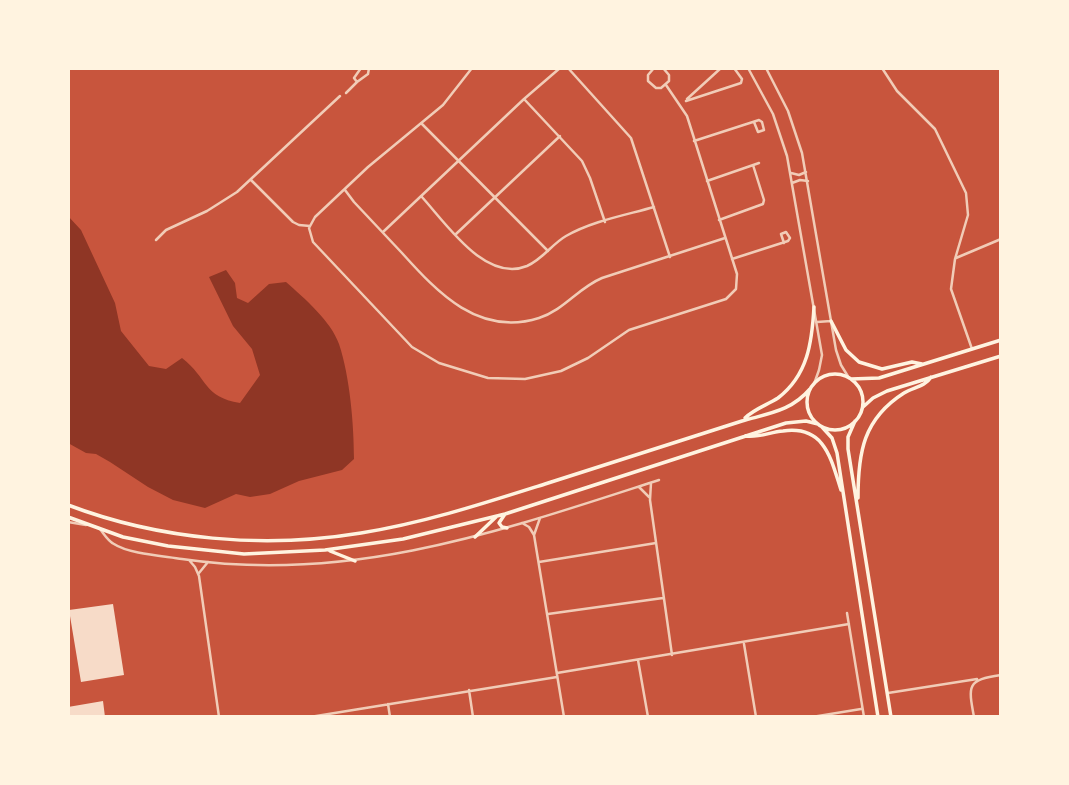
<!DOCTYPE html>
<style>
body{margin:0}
#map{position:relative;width:1069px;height:785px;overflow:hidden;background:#c8553d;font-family:"Work Sans",sans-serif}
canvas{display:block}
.frame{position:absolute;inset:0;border:70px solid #fff3e0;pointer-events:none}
</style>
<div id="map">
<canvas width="1069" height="785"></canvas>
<div class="frame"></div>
</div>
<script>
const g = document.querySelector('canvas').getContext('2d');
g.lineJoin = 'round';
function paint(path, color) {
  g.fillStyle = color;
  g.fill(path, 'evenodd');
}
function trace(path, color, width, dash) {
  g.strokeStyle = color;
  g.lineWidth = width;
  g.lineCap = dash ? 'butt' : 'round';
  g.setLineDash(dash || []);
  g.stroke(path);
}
const water = new Path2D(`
 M68,216L81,230L115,303L121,331L149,366L166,369L182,358C208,378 203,397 240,403L260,375L252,349L233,326L209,277L226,270L235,283L237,298L248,303L269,284L286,282C304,298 331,321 339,344C350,377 354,425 354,459L342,470L299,481L270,494L250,497L236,494L205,508L173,500L148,487L110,462L96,454L86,453L68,443Z`);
const building = new Path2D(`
 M113,604L124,675L81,682L69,610Z
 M103,701L105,717H68V707Z`);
const minor = new Path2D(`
 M361,68L354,78L357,82L368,74L369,68
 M472,68L443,105L368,167L315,217L309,228L313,242L412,347L439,363L488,378L525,379L561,371L588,358L629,330L726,299L736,289L737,274L687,116L666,85
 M568,68L631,138L670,257
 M654,68L648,75V81L656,88H661L669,81V75L663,68
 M748,68L773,114L787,156L822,355L819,370L814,384
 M766,68L788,111L802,153L836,350L841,365L849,378
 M882,68L897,91L935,129L966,193L968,215L955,259L951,289L972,349
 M346,93L357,82
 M524,99L582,161L590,178L605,222
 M687,99L721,68
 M686,101L741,83L742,79L734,68
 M422,124L548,251
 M694,141L759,120L762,122L764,130L758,132L754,122
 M791,173L799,175L806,172
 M251,180L293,222L299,225L310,226
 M707,181L759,163
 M792,183L800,180L808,181
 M345,190L354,202C370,219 386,236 402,253C438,293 479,337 539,318C564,310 578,288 602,278L725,238
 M421,196C446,223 485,283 527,266C543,259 552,244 566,236C592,221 626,215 654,207
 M719,220L763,204L764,200L753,165
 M383,232L524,99L560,68
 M456,234L560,136
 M156,240L166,230L207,211L237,192L340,96
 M956,258L1001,239
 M732,259L788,241L790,238L786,232L781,234L784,243
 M817,322L831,321
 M651,483L650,500L672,655
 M639,487L649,497
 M540,518L534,535L564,717
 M522,523L529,527L534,535
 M100,529C104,534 108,541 114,544C129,554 164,556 182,559C351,584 501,531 659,480
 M189,560L195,567L199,576L219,717
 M539,562L656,543
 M199,573L208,562
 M847,613L864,717
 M548,614L663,598
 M744,644L756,717
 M638,660L648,717
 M557,673L849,624
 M469,690L473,717
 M388,704L390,717
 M310,717L557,677
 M812,717L861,709`);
const tertiary = new Path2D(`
 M68,522L86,525
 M888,693L977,679
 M974,717C968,685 967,680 1001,675`);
const trunk = new Path2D(`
 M831,321L846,350L859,362L882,369L912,362L922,364
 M807 402a28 28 0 1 1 56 0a28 28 0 1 1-56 0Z
 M851,379L879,378L1001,340
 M863,407L873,398L887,391L1001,356
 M745,418C754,409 767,405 778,398C808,375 812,342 814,307
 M855,421L848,437V449L891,717
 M822,427L832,438L837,453L878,717
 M745,436C759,438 770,432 783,431C825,425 831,459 841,490
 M858,498C858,453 863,419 904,393C913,387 925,387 931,377
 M68,505C160,540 264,549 361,533C424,523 485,503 545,484C611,463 677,442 742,421C770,413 791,411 810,389
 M505,514L499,523L502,527L507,528
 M68,517L123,537L168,546L244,554L325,550L403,539L505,514L786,423L806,421L818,424
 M475,537L496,517
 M330,551L355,561`);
paint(water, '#8f3625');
paint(building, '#f7dbc8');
trace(minor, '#f1ccb7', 2.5);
trace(tertiary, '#f1ccb7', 2.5);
trace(trunk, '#fff3e0', 3.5);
</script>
